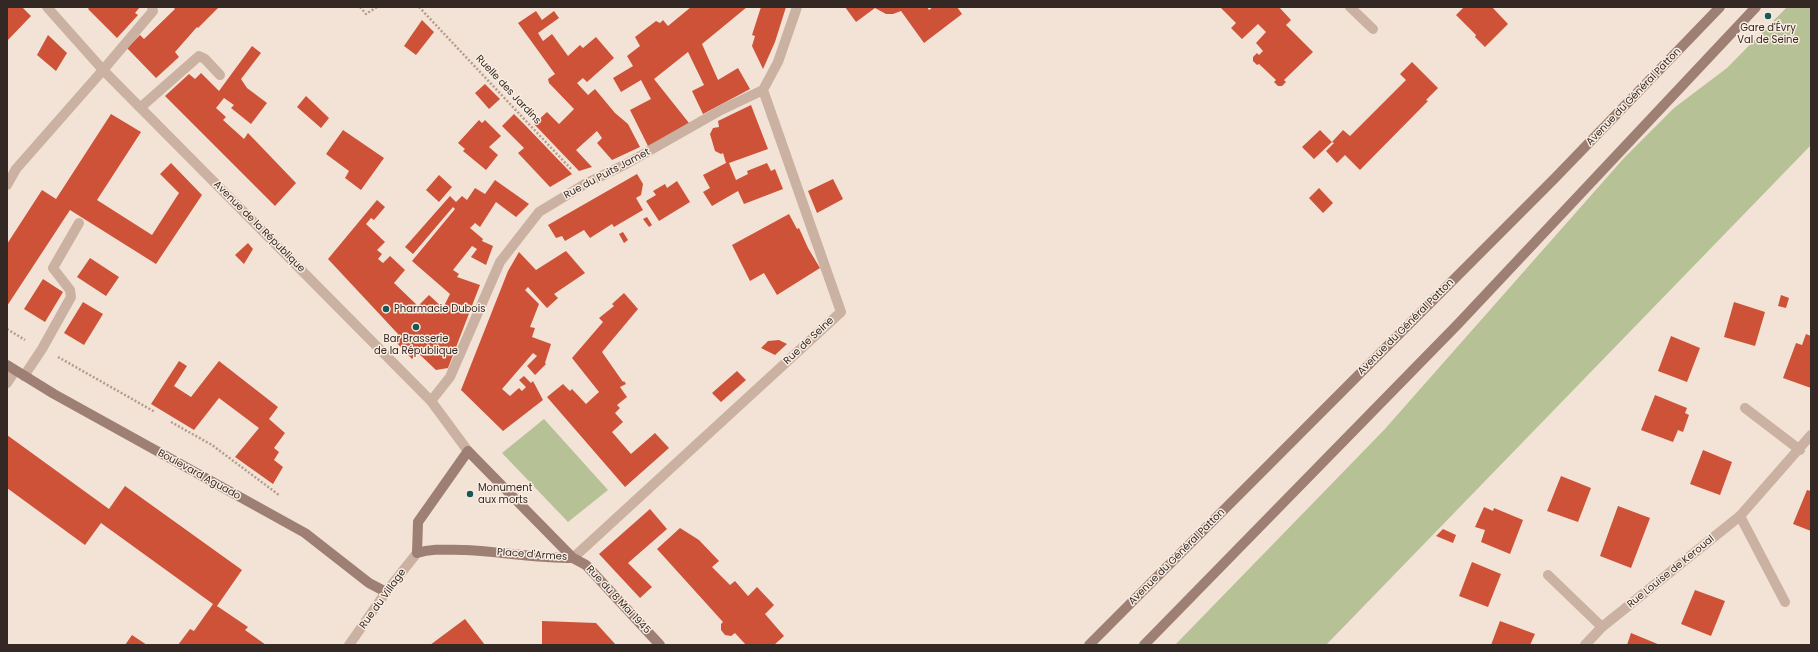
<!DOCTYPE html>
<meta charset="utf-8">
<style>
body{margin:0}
#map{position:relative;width:1818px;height:652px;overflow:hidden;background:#f2e3d6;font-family:Poppins,sans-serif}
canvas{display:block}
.frame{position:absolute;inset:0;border:8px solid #342824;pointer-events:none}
</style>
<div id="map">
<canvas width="1818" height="652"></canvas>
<div class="frame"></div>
</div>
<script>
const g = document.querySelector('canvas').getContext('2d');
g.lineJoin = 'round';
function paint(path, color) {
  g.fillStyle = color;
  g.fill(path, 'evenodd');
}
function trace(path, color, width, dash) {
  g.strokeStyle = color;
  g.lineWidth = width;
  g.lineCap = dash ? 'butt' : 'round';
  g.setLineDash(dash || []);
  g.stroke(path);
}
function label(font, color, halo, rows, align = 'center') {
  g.font = font + ' Poppins,sans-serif';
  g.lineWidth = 3;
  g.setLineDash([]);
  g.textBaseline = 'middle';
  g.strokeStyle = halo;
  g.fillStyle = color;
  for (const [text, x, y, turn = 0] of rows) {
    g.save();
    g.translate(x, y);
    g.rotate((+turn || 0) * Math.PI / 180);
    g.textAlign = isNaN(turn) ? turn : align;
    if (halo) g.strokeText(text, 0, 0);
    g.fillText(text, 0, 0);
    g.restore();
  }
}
const green = new Path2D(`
 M1787,7H1811V145L1326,645H1175L1384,430L1624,158L1674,108L1727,68Z
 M544,419L608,490L568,522L502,453Z`);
const building = new Path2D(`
 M7,7H22L31,16L7,41Z
 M90,7H140L135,13L138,15L117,38L88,9Z
 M173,7H219L198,28L197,27L175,52L179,57L156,78L127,48L140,35L144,39L175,9Z
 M691,7H747L702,44L718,80L738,68L750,89L703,114L692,91L704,85L688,52L654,79L689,123L671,135L648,146L630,110L651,99L641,80L621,92L613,78L633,66L627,56L640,46L635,37L656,21L660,23L663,20L668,26Z
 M761,7H786L775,42L763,69L752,46L755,36L752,35Z
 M845,7H927L929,10L933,7H957L962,14L924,43L901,11L893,14H886L875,8L856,22Z
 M1220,7H1279L1291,20L1286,25L1313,52L1284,80L1286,82L1282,86H1278L1274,82L1276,80L1259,64L1257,65L1253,61V57L1257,53L1259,55L1263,51L1256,43L1266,32L1258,24L1242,39L1231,28L1236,23Z
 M1464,7H1492L1508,24L1485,47L1475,37L1476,35L1456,15Z
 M536,11L542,20L554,11L559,18L538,33L543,41L552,34L568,56L580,45L583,48L596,37L614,58L587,82L583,78L577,83L588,95L595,89L615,113L628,124L640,147L612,160L597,143L602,138L597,131L576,150L592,167L579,171L534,124L547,112L559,124L574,109L549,83L548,79L555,74L518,23Z
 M422,20L434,32L416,55L404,46Z
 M48,35L67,53L56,71L37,55Z
 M252,46L261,53L241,79L247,88L267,103L251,124L231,108L234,105L224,98L216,108L226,117L223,120L244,139L248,133L296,183L275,206L165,96L189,74L195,79L201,73L219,91Z
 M1412,62L1438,88L1426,100L1428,101L1360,170L1345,155L1337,163L1326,151L1334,143L1332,142L1343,130L1350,136L1406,80L1400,74Z
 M485,84L500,99L489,109L475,93Z
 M306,96L329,118L321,128L297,107Z
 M751,105L768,149L729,163L736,180L748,174L747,171L767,163L771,171L775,169L783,189L744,204L738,191L712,206L703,192L710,188L703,175L726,163L723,153L721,154L715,151L710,134L713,128L719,127L718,121Z
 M111,114L141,132L97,200L152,235L179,193L160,174L171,163L202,195L156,264L70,210L7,306V244L42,190L56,199Z
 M514,114L524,124L572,174L550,187L518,153L524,148L502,126Z
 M479,120L482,123L485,120L501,136L489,147L498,155L486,170L463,151L465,149L458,143Z
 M343,130L384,158L361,190L345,178L349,171L326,154Z
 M1320,130L1332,142L1314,159L1302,147Z
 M637,174L643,184L641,195L636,198L643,210L614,227L612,224L590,238L584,230L565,241L562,236L556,238L548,225Z
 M439,175L452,187L439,202L426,190Z
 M833,179L843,199L817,213L808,191Z
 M495,180L529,204L516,217L496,202L480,227L475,223L470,228L483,239L482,241L493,246L486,265L471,257L477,249L472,246L453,270L459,274L457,277L480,285L448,368L436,370L418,353L412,359L393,339L398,334L328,259L377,200L385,207L374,220L371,218L366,224L385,242L377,250L382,254L378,259L383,263L390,256L405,270L394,283L418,306L429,295L443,308L450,294L412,261L455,209L453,207L413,254L405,247L450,196L456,202L462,196L467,200L475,188L485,194Z
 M677,181L690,202L659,221L646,201L656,195L653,191L665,184L667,188Z
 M1319,188L1333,203L1323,213L1309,198Z
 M789,214L797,229L799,228L808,248L820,268L777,295L764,273L750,281L732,245Z
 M647,217L652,225L649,227L643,219Z
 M623,232L628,240L624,243L619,234Z
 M248,243L253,249L244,264L235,255Z
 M566,251L585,273L554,294L558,298L547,308L528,287L525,290L539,304L530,327L535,328L532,337L551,344L545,363L546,364L535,375L527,366L537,356L533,353L502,389L510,396L519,388L522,391L526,387L519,380L524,376L531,383L533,381L543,400L503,431L461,390L508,271L519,252L536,270Z
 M90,258L119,277L106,296L77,277Z
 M43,279L63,292L45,322L24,309Z
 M624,293L638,309L602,352L623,382L624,381L626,384L620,387L627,397L617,405L620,408L615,413L623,422L612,432L631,454L655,433L669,448L625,487L547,397L563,384L570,391L572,389L586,404L599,392L572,358L603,322L599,318L614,306L612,304Z
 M1781,295L1789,298L1786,308L1778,306Z
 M83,302L103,314L84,345L64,333Z
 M1734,302L1765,312L1755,346L1724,337Z
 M1806,334L1811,336V388L1783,378L1796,343L1802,345Z
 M1671,336L1700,348L1687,382L1658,371Z
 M779,340L787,344L775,355L761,348L768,341Z
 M179,361L187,366L174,386L191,397L219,361L278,407L269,419L285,433L274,448L279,452L274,460L283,467L273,484L235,457L259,428L219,398L194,430L151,404Z
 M737,371L746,380L721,402L712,393Z
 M1655,395L1687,408L1685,413L1689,415L1683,432L1678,430L1673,442L1641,430Z
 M7,435L109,509L125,486L242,570L217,606L248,627L245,630L266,645H178L190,629L194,631L213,604L101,523L85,545L7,488Z
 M1703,450L1732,462L1720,495L1690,484Z
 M1561,476L1591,488L1578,522L1547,511Z
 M1807,490L1811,491V531L1793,524Z
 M1618,506L1650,518L1631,568L1600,556Z
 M1484,507L1493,511L1494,508L1523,520L1510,554L1481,542L1485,530L1475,527Z
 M650,509L667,529L628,563L652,587L640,598L599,554Z
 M680,528L699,540L719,561L712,567L730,585L735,581L748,596L757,587L774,605L765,614L784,636L774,645H746L735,633L731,636L725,635L721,630V624L723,622L657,549Z
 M1443,529L1456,535L1453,543L1436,536Z
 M1472,562L1501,574L1488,607L1459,596Z
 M1695,590L1725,601L1711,636L1681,624Z
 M465,619L485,645H430Z
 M542,621L596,623L616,645H542Z
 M1500,621L1535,634L1530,645H1491Z
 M1631,633L1660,645H1627Z
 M132,635L147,645H125Z`);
const path = new Path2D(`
 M360,7L366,14L377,7
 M419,7L572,170
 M7,329L25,340
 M58,357L155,412
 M171,422L212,445L279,495`);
const lane = new Path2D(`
 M103,70L153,11L152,7
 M141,107L199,56L205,59L220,75
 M24,376L42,349L71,297L70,290L53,268L79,223
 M7,383L15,371`);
const street = new Path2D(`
 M47,7L103,70L431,401L468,451
 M1350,7L1373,29
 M7,185L16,169L103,70
 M431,401L450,377L500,262L539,212L585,184L626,164L721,110L763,90
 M1745,408L1800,450
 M1740,516L1785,602
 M573,558L841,312L763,90L778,62L797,7
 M1548,575L1602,627
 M349,645L386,592L417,553
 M1585,645L1602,627L1740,516L1811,435`);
const secondary = new Path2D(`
 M7,365L54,394L305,533L369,583L386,592
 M573,558C537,558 502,552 466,550C449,550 433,548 417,553L418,522L468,451L573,558L586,565L660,645
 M1089,645L1555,178L1720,7
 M1144,645L1458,324L1756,7`);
const markers = [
 [1768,16,4,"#185857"],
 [386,309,4,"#185857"],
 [416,327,4,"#185857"],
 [470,494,4,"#185857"]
];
const poiNames = [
 ["Gare d'Évry",1768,28],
 ["Val de Seine",1768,40],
 ["Pharmacie Dubois",394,309,"left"],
 ["Bar Brasserie",416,339],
 ["de la République",416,351],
 ["Monument",478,488,"left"],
 ["aux morts",478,500,"left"]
];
const streetNames = [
 ["Ruelle des Jardins",508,90,47],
 ["Avenue du Général Patton",1634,97,-46],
 ["Rue du Puits Jamet",607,174,-28],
 ["Avenue de la République",259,227,45],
 ["Avenue du Général Patton",1406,327,-45],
 ["Rue de Seine",809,341,-43],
 ["Boulevard Aguado",199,475,29],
 ["Place d'Armes",532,555,4],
 ["Avenue du Général Patton",1177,557,-45],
 ["Rue Louise de Keroual",1671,572,-39],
 ["Rue du Village",383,599,-54],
 ["Rue du 8 Mai 1945",618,600,47]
];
paint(green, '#b6c195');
paint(building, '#cd5238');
trace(path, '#b69b8c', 2.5, [2, 2]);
trace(lane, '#cab1a1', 10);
trace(street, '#cab1a1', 10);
trace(secondary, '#9e7f73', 10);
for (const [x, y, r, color] of markers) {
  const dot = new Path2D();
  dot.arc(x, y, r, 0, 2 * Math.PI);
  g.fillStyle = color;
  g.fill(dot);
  trace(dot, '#faede2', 1.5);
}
label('10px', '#342824', '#faede2', poiNames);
label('10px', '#342824', '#faede2', streetNames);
</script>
